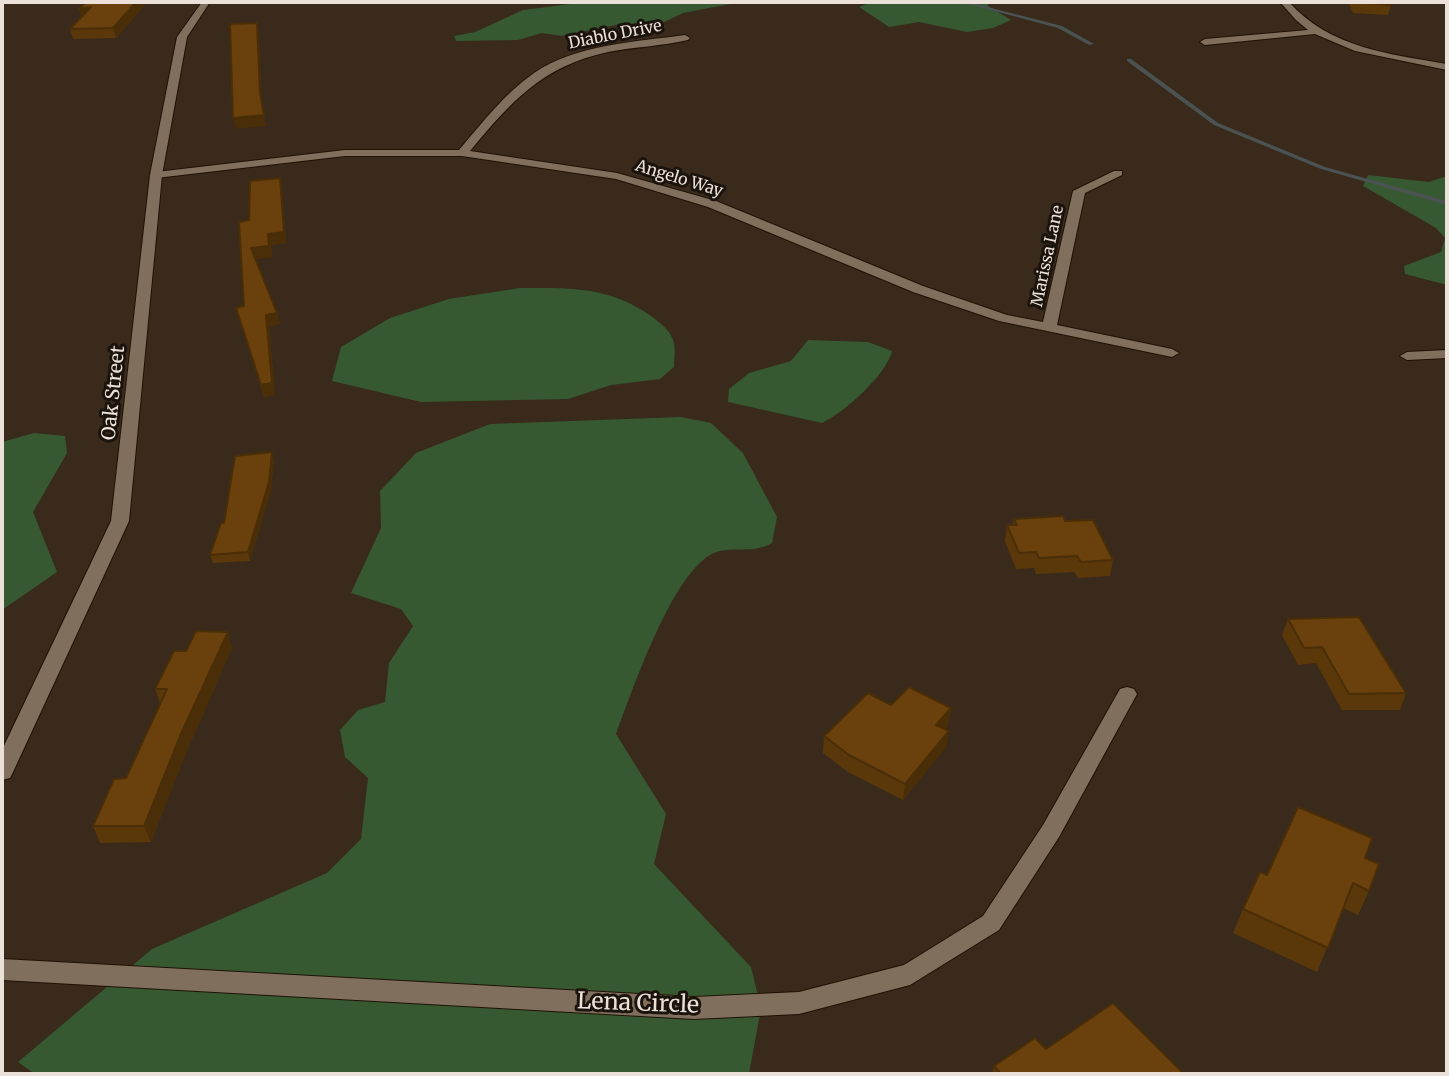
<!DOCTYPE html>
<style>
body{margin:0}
#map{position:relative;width:1449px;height:1076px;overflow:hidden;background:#392a1b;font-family:Merriweather,serif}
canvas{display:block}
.frame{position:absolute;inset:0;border:4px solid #ebe1d8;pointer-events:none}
</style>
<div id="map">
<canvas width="1449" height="1076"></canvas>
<div class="frame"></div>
</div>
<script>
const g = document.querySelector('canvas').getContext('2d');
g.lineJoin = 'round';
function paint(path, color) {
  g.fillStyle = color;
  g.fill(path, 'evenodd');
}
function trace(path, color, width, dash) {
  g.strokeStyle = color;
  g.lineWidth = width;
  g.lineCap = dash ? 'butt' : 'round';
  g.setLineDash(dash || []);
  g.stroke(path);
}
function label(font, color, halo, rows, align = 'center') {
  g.font = font + ' Merriweather,serif';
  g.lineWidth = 6;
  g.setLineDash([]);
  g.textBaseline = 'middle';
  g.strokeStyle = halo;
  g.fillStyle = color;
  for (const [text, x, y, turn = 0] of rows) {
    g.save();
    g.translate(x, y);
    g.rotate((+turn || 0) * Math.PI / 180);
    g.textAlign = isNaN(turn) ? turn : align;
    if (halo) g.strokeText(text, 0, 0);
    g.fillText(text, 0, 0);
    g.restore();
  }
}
const green = new Path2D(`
 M586,2H741L683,13L662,23L621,24L562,36L542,33L518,40L456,41L454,36L475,32L523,10Z
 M871,2H989L988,6L1011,20L993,28L967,32L919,22L889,27L859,7Z
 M1368,175L1429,182L1447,176V285L1405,274L1404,266L1441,252L1445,238L1436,228L1363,186Z
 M520,288C571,288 608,286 651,316C660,323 669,329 673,340C676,347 674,359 674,367L660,379L611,385L568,399L421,402L332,381L341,347L390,318L449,299Z
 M808,340L868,342L892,351C887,374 844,413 822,423L728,402L729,389L749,373L791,361Z
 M681,417L711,423L743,453L777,517L772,543C753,555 728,544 710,555C670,579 633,689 616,734L666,814L654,864L751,967L761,1008L749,1074H35L18,1062L152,949L327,873L361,839L368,778L345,757L340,730L358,710L385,702L389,663L413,626L401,609L351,593L381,528L380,491L416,453L490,424Z
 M34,433L65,436L67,453L33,512L57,572L2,610V442Z`);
const stream = new Path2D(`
 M961,2H968L1062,26L1094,44L1089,45L1058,28Z
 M1127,59H1131L1218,123L1325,167L1447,201V205L1321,169L1214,125L1127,61Z`);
const minor = new Path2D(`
 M1280,2H1289C1330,48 1389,54 1447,64V70L1355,51L1315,34L1205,45L1200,42L1205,39L1308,30L1296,20Z
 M685,35L690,38L688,40C662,46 634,47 608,52C542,66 511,102 470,151L617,173L716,201L923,286L1007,315L1043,322L1073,191L1114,171H1122V175L1085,193L1057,325L1172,349L1179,353L1172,357L999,321L913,292L708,207L616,179L462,156H345L156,178L150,175L156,172L345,150H459C482,123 505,93 534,73C577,44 636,42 685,35Z
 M1447,350V358L1407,360L1400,356L1407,352Z
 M1127,687L1134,689L1137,694L1059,837L999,930L910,985L799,1014L694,1019L2,980V959L694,997L799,992L904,965L983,916L1043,825L1120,689Z`);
const secondary = new Path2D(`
 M202,2H210L187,37L162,175L129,521L13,772L10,778L2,780V750L111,521L150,175L177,37Z`);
const wall = new Path2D(`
 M147,2L116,38L73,39L70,29Z
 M1348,2H1389L1391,5L1388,15L1353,13Z
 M280,178L282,188L286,243L271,245L272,257L256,259L277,313L280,324L269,326L275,395L264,397L236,308L244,306L249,220Z
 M274,460L271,490L250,561L213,563L210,555L224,523Z
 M1014,519L1065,521L1113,560L1110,576L1078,578L1074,572L1036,574L1034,568L1016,569L1005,541L1007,525H1013Z
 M1288,619L1406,693L1400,710H1342L1316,663L1298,665L1282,635Z
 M232,648L186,753L151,842L100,843L93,826L126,778L160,703L155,689L186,651Z
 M891,705L951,708L948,725L945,729L949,731L946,747L903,800L848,772L823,753L824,736Z
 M1365,858L1369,891L1358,915L1343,908L1317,972L1233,933L1243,909L1267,875Z
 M1046,1049L1182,1072L1181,1074H992L994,1066Z`);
const shadedWall = new Path2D(`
 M136,2H147L116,38L113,28Z
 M91,7L82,19L79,9Z
 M257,23L259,33L262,103L266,126L236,129L233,118L260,93Z
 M280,178L282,188L286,243L271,245L272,257L254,259L251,248L268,234Z
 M277,313L280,324L269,326L275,395L264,397L261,385L266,315Z
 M272,452L274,460L271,490L250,561L248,552Z
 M228,632L232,648L186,753L151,842L144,826L180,736Z
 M951,708L948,725L933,741L936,725Z
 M949,731L946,747L903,800L905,784Z`);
const building = new Path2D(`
 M86,2H136L113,28L70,29L91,7L79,9Z
 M1356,2H1389L1391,5Z
 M257,23L260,93L264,115L233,118L230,24Z
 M280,178L284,232L268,234L269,246L251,248L277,313L266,315L272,383L261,385L236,308L244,306L239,222L249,220L250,181Z
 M272,452L269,482L248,552L210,555L221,523H224L235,456Z
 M1063,516L1065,521L1093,520L1113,560L1081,562L1077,556L1039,558L1036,552L1019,553L1007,525H1017L1014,519Z
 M1359,617L1406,693L1349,694L1322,647L1304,648L1288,619Z
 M196,631L228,632L180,736L144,826H93L114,779L126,778L167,689H155L174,651H186Z
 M909,687L951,708L936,725L949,731L905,784L849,755L824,736L868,693L891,705Z
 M1298,807L1372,838L1365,858L1379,864L1369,891L1353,883L1328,948L1243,909L1260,872L1267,875Z
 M1113,1003L1182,1072L1179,1074H1001L994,1066L1035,1038L1046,1049Z`);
const farStreetnames = [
 ["Diablo Drive",615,35,-11],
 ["Angelo Way",679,179,17],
 ["Marissa Lane",1048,256,-78]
];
const streetNames = [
 ["Oak Street",114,393,-84]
];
const nearStreetnames = [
 ["Lena Circle",638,1004,2]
];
paint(green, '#365931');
paint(stream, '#4b5352');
trace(minor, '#201204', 2);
trace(secondary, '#201204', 2);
paint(minor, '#806f5d');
paint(secondary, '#806f5d');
paint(wall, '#5b380a');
paint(shadedWall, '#4a2e08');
paint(building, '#6a410c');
trace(building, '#4a2e08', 2);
label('16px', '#ebe1d8', '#1b140d', farStreetnames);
label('19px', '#ebe1d8', '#1b140d', streetNames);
label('23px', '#ebe1d8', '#1b140d', nearStreetnames);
</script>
